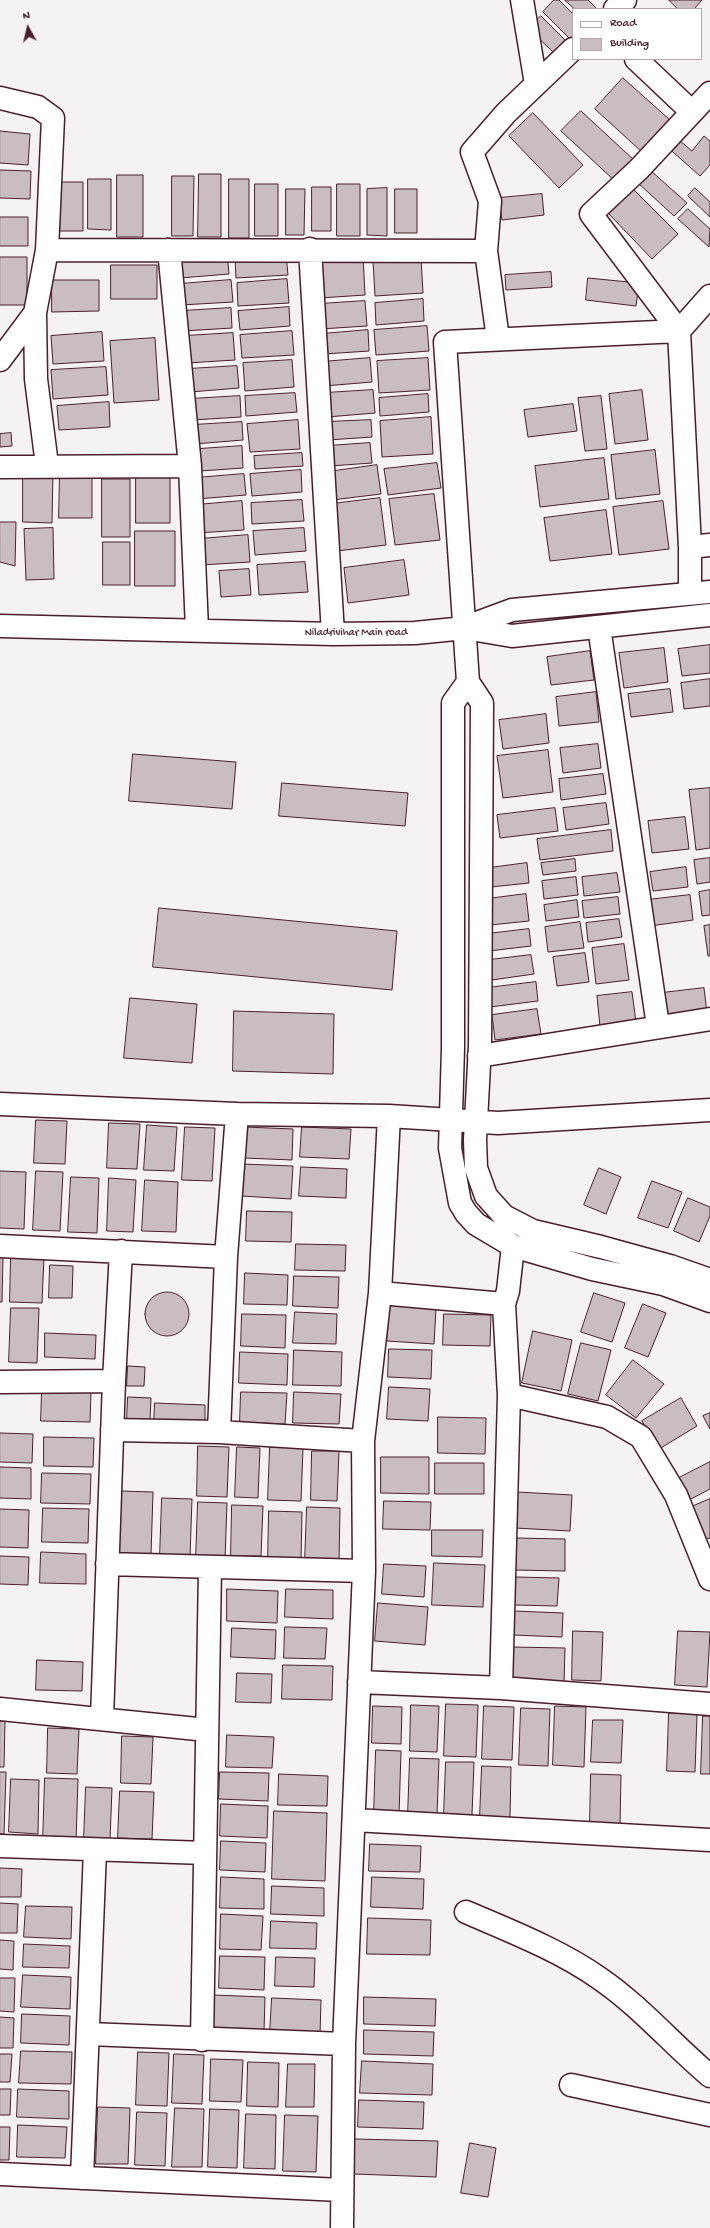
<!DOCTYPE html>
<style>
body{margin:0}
#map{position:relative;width:710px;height:2228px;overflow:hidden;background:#f4f2f2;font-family:"Gochi Hand",sans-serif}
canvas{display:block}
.legend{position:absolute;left:572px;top:8px;width:130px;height:52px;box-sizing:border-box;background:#fff;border:1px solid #b7a5aa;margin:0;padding:5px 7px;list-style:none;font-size:12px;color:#4a1f2b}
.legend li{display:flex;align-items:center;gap:8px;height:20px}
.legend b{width:20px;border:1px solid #b7a5aa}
.north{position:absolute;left:8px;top:8px;width:40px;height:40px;-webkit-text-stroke:3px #fff;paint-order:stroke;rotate:352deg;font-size:11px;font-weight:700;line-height:16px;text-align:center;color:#4a1f2b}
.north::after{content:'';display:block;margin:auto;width:14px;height:18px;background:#4a1f2b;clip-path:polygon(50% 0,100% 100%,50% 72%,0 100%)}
</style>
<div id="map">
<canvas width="710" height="2228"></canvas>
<ul class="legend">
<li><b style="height:5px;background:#fff"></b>Road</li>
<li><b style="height:11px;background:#cabdc1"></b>Building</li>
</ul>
<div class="north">N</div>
</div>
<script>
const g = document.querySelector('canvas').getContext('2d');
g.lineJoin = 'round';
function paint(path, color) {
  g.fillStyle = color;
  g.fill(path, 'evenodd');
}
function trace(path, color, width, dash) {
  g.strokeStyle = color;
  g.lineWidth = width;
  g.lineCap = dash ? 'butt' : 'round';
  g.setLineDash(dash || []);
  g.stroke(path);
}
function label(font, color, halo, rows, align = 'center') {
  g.font = font + ' "Gochi Hand",sans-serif';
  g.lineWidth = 3.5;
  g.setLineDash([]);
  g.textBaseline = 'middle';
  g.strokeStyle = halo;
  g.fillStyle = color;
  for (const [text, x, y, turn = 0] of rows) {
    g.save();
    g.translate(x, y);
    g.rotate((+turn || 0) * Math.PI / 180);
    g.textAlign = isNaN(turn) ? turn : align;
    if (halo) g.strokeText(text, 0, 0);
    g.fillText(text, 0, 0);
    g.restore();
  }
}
const building = new Path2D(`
 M554,0H559L573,14V36L570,39L543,12Z
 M565,0H588L597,9H575Z
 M669,0H702L694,9H678Z
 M541,16L566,41L554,53L528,28Z
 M623,78L670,120L642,152L595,109Z
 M581,111L635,161L616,182L561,131Z
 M533,113L583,165L559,188L509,136Z
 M0,131L30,134L28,165L0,163Z
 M673,135L692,151L704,136L710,141V165L700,176L665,145Z
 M0,170L31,171L30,199L0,198Z
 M650,170L687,203L674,216L638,183Z
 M199,174H221V237H198Z
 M117,175H143V237H117Z
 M172,176H194L193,236H172Z
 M88,179H111V230L88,229Z
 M229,179H249V238H229Z
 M60,182H83V231H60Z
 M255,184H278V236H255Z
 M337,184H360V236H337Z
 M312,187H331V231H312Z
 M387,188V236L367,235V189Z
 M695,188L710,202V217L688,196Z
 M286,189H305L304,235H286Z
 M395,189H417V233H395Z
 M634,190L678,234L652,259L609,214Z
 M542,194L544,215L502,220L499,198Z
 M688,209L710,229L709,247L678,219Z
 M0,217H28V246H0Z
 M227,253L229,274L180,278L178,256Z
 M286,254L288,275L236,278L235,258Z
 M363,256L365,295L320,298L317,259Z
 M0,257H27V305H0Z
 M421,258L423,293L375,296L373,261Z
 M111,265H157V299H111Z
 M551,272L552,287L506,290L505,275Z
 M588,278L639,283L636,306L586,300Z
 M287,279L289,303L238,306L237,283Z
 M52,280H99V311L52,312Z
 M231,280L233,302L181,305L179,284Z
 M423,299L424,321L376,325L375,303Z
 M365,301L367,326L320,329L319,304Z
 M289,307L290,326L240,330L238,311Z
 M231,308L232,328L183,331L182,311Z
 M427,326L429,351L376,355L374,330Z
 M368,330L369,351L324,354L322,334Z
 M292,331L294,355L242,358L240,335Z
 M102,332L104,361L53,364L51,336Z
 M233,333L235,360L187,363L185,336Z
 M155,338L159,400L114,403L110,341Z
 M370,358L372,382L324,386L322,362Z
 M428,358L430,390L379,393L377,361Z
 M292,360L294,387L245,391L243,363Z
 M237,366L239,388L190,392L188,369Z
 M106,367L108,395L53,399L51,370Z
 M373,390L375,413L327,417L325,393Z
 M642,390L648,440L615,444L609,394Z
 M295,393L297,412L246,416L245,396Z
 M428,394L429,412L380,416L379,398Z
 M240,396L241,417L192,420L190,399Z
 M601,396L607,449L585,451L578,398Z
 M109,402L110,427L59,430L57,406Z
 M573,404L577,431L528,437L524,410Z
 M431,417L433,454L382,457L380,421Z
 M298,420L300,449L250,452L247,424Z
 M371,420L372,437L328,440L327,422Z
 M242,422L243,440L194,444L193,425Z
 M11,433L12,446L0,447V434Z
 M370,443L372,463L330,466L328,446Z
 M242,446L243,468L200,471L199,449Z
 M655,450L660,494L616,499L611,455Z
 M302,453L303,466L255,469L254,456Z
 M604,458L609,499L540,507L535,466Z
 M437,463L441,488L388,495L384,469Z
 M377,465L381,494L332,500L328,472Z
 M301,470L302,492L252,496L250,474Z
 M23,471H53L52,523L23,522Z
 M60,471H92V518H59Z
 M244,474L246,495L196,499L195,478Z
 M136,475H170V523H136Z
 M102,479H130V537H102Z
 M434,494L440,540L395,545L389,499Z
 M380,498L386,545L337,551L332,504Z
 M302,500L304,521L252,524L251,503Z
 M242,501L244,530L197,533L196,505Z
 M663,501L669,549L619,555L613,507Z
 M606,510L612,554L550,561L544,518Z
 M0,522H16L15,566L0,562Z
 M53,528L54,579L26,580L24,529Z
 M304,528L306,551L255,555L253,531Z
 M135,531H175V586H135Z
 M248,535L250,562L201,565L199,539Z
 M103,542H130V585H103Z
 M404,560L409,595L348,603L344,568Z
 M305,562L308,592L259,595L257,565Z
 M249,569L251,595L221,597L219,571Z
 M710,645V673L682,676L678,649Z
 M664,648L668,682L624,688L619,653Z
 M590,651L594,680L551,685L547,657Z
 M710,679V706L684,709L681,683Z
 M670,689L673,712L631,717L628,694Z
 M596,692L599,722L559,726L556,697Z
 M546,714L549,743L503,749L499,720Z
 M598,744L601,768L563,773L560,748Z
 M548,750L553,792L503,798L497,756Z
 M133,754L236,762L232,809L129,801Z
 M603,774L606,794L561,800L559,779Z
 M282,783L408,793L405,826L279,816Z
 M710,788V848L696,850L689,790Z
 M606,803L609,824L566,830L563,808Z
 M555,808L558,831L500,838L497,815Z
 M685,817L689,849L652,853L648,821Z
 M611,830L613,851L540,860L537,839Z
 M710,858V882L697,884L694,860Z
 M575,859L576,871L543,875L541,863Z
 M527,863L529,883L491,887L489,868Z
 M686,867L688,887L653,891L650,872Z
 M617,873L620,892L584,896L582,877Z
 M576,877L578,895L544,899L542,881Z
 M710,890V915L702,916L699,892Z
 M526,894L529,921L490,925L487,899Z
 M690,895L693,920L650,926L647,900Z
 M618,897L620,914L584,918L582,901Z
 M577,900L579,917L546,921L544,905Z
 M159,908L397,931L392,990L153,967Z
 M619,919L622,937L588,942L586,923Z
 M580,922L584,948L548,952L545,927Z
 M710,925V956H708L704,926Z
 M529,929L531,946L489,951L487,934Z
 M624,944L629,980L596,984L592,948Z
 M585,953L589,982L557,986L553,957Z
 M531,955L534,974L492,980L489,960Z
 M536,982L538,1001L490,1007L487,988Z
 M704,988L707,1013L665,1018L662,993Z
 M632,992L636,1022L600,1027L597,996Z
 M130,998L197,1004L192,1063L124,1058Z
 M537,1009L541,1034L495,1040L492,1015Z
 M234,1011L334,1014L333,1074L233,1071Z
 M36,1120L67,1121L65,1164L34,1163Z
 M109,1123L140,1124L137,1169L107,1168Z
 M147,1125L177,1127L174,1171L144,1170Z
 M185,1127L215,1128L212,1181L182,1180Z
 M245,1127L293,1129L292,1160L244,1158Z
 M302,1127L351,1129L349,1159L300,1157Z
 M242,1164L293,1166L291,1199L241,1196Z
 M301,1167L347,1169L346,1198L299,1196Z
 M599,1168L621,1177L606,1214L584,1205Z
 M0,1171L26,1172L24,1229L0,1228Z
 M36,1171L63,1172L60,1231L33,1230Z
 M71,1177L99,1178L97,1233L68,1232Z
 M109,1178L136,1180L133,1232L107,1231Z
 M145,1180L178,1182L176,1232L142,1231Z
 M652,1181L682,1192L668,1228L638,1218Z
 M688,1198L710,1207V1216L699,1242L674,1231Z
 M247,1211L292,1212L291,1242L246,1241Z
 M296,1244L346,1245L345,1271L295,1270Z
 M11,1256L44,1257L42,1303L10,1302Z
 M0,1257H3L2,1302H0Z
 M50,1265L73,1266L72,1298H49Z
 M245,1273L288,1275L287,1305L244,1304Z
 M294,1276L339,1277L338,1308L293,1306Z
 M145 1314a22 22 0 1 1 44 0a22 22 0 1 1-44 0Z
 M594,1293L625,1303L612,1342L581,1332Z
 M643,1304L666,1313L648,1357L625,1348Z
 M388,1305L436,1308L434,1344L387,1341Z
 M11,1308H39L37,1363L9,1362Z
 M295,1312L337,1314L336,1344L293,1343Z
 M242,1314L286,1315L285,1348L241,1346Z
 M444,1314L491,1315L490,1346L443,1345Z
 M533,1331L572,1340L561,1391L522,1383Z
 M45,1333L96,1335L95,1359L45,1357Z
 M581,1343L611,1350L598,1401L568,1394Z
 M389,1349L432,1350L431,1379L388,1377Z
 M294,1350L342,1352L341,1386L293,1385Z
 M240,1352L288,1354L287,1385L239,1383Z
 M633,1360L664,1384L636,1418L606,1395Z
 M128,1366L145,1367L144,1386H127Z
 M389,1387L430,1389L428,1421L387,1419Z
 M42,1390L91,1392L90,1422L41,1421Z
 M241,1392L287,1393L285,1424L240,1422Z
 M294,1392L341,1394L339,1424L293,1423Z
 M128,1397L151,1398L150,1421L127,1420Z
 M681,1398L697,1426L659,1449L642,1421Z
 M155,1403L205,1405V1426L154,1424Z
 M710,1413V1429L703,1416Z
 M438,1417L486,1418L485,1454L438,1453Z
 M0,1433L33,1434L32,1463L0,1462Z
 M44,1437L94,1438L93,1467L44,1466Z
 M198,1446L229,1447L227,1497L197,1496Z
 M237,1447L260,1448L258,1498L235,1497Z
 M270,1447L303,1448L301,1501L268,1500Z
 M312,1451H339L337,1501L311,1500Z
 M381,1457H429V1494L381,1493Z
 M710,1462V1489L687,1501L675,1480Z
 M435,1463H484V1494H435Z
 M0,1467L31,1468V1499L0,1498Z
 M42,1473L91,1474L90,1504L41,1503Z
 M121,1491L153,1492L151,1555L119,1554Z
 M517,1492L572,1495L570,1531L515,1528Z
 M162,1498L192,1499L190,1557L160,1556Z
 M710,1499V1538L704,1540L689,1508Z
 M384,1501L431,1502L430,1530L383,1529Z
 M198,1502L227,1503L225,1560L196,1559Z
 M232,1505L263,1506L261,1556H231Z
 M307,1507L340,1508L339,1563L305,1561Z
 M43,1508L89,1509L88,1543L42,1542Z
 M0,1509L29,1510L28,1548L0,1547Z
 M269,1511L302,1512L301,1561L268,1560Z
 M432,1530H483L482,1557L432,1556Z
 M515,1538L565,1539V1571L514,1570Z
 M41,1552L86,1554V1584L40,1583Z
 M0,1556L29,1557L28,1585L0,1584Z
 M434,1563L485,1565L483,1607L432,1605Z
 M384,1564L426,1566L424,1597L382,1594Z
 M516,1577L559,1578L557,1606L515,1605Z
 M227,1589L278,1591L277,1623L227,1621Z
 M286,1589L333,1590V1619L285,1617Z
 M378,1603L428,1607L425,1645L375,1641Z
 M514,1611L563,1613L562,1637L513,1635Z
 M285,1627L327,1628L325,1659L284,1658Z
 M232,1628L276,1630L275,1659L231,1657Z
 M573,1631L603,1632L601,1681L572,1680Z
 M678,1631L710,1632L707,1687L675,1685Z
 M512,1647L565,1648L564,1683H511Z
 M37,1660L83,1662L82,1691L36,1690Z
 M283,1665L333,1666L332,1700L282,1699Z
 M237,1673L272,1674L271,1703L236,1702Z
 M446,1704L478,1705L476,1757L444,1756Z
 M411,1705L439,1706L437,1752L410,1751Z
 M373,1706L402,1707L401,1744L372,1743Z
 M484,1706L514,1707L512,1760L482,1759Z
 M555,1706L586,1707L584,1767L553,1765Z
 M521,1708L550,1709L548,1766L519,1765Z
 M669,1713L697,1714L695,1772L667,1771Z
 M703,1716H710V1774H701Z
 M593,1720H623L621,1763L591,1762Z
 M0,1721H5L4,1767H0Z
 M48,1728L79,1729L77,1774L47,1773Z
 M227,1735L274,1737L272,1768L226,1767Z
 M122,1736L153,1737L151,1784L121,1783Z
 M376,1750L401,1751L399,1815L374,1814Z
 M410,1758L439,1759L437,1816L408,1815Z
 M446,1762H474L472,1815L444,1814Z
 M482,1766L511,1767L510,1818L480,1817Z
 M0,1772H6L4,1834H0Z
 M220,1772L269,1773L268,1801L219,1799Z
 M279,1774L328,1776L327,1806L278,1805Z
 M591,1774L621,1775L620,1824L590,1823Z
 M45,1778L78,1779L76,1842L43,1841Z
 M11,1779L39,1780L38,1834L9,1832Z
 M86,1787L112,1788L110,1840L84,1839Z
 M120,1791L154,1792L152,1839L118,1838Z
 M221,1804L268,1806L267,1838L220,1836Z
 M274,1811L327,1813L325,1881L272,1879Z
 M221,1841L266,1843L265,1872L220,1870Z
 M370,1844L421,1846L420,1872L369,1871Z
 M0,1868L22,1869L21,1897H0Z
 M221,1877L264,1879V1909L220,1908Z
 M372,1877L424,1879L423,1909L371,1907Z
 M272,1886L324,1888V1916L271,1914Z
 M0,1903L18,1904L17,1933H0Z
 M26,1906L72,1907L71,1939L24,1937Z
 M221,1914L263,1916L261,1950L220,1949Z
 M368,1918L431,1920L430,1955L367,1954Z
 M271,1921L317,1923L316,1949L270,1948Z
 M0,1940L14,1941L13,1970L0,1969Z
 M24,1944L70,1946L69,1968L23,1967Z
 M220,1956L265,1957L264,1990L219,1988Z
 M276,1957L315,1958L314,1987L275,1986Z
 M23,1975L71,1977L70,2009L21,2007Z
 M0,1978H15L14,2012L0,2011Z
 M213,1995L265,1997L264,2032L212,2030Z
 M364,1997L436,1999L435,2026L364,2024Z
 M272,1998L321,2000L320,2035L270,2033Z
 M22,2014L70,2016L69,2045L21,2043Z
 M0,2017L14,2018L13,2048H0Z
 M364,2030L434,2032L433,2056L364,2054Z
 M21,2051L72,2052L71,2084L19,2083Z
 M138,2052L169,2053L167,2106L136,2105Z
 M0,2054H12L10,2082H0Z
 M174,2054L204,2055L202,2104L172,2103Z
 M211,2059L243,2060L241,2102L210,2101Z
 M362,2061L433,2064L432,2095L360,2093Z
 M248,2062L279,2063L278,2107L247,2106Z
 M288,2064H315L314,2107H286Z
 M0,2089H11L10,2115H0Z
 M18,2089L69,2091V2119L17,2117Z
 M359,2100L424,2102L423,2129L358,2127Z
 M98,2107L130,2108L128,2164H96Z
 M175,2108L204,2109L202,2167H172Z
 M210,2109L239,2110L237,2168L208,2167Z
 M137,2112L167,2113L165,2166L135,2165Z
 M246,2114L276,2115L275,2169L244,2168Z
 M285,2115L318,2116L316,2172L283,2171Z
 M18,2125L67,2127L65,2158L17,2157Z
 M0,2127H10L9,2160H0Z
 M355,2139L438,2141L436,2177L354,2174Z
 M470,2143L496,2148L488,2197L461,2193Z`);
const minor = new Path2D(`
 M522,0L536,84
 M615,9L625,0
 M636,59L692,112
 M710,93L639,169L591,214L679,331L445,342L468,682L482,703L480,1046L475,1140L476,1168L486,1196L504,1216L533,1231L601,1247L670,1266L710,1280
 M0,98L38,107L53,118L47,250L35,313L0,360
 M310,249L333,634
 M47,250L486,251
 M169,250L190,466L197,629
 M35,313L36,379L47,465
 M498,339L486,251L490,201L472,152L506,113L573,49
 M0,467L190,466
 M690,547L710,545
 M690,593V547L679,331L710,296
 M0,626L333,634L415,633L465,628L512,636L710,615
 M466,627L512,610L710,592
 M599,627L658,1026
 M468,682L453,703V1048L450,1148L460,1203L466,1213L476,1224L513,1246L592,1269L663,1284L710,1301
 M479,1056L710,1019
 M0,1104L237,1114L389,1116L498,1123L710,1110
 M0,1246L226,1257
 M380,1293L504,1304
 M0,1382L114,1381
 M509,1395L607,1417L641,1437L676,1495L710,1579
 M112,1430L219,1432L363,1441
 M219,1432L226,1257L237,1114
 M107,1564L364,1571
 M359,1682L501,1688L710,1704
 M501,1688L509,1395L504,1304L508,1291L513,1246
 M0,1709L207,1730
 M102,1718L114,1381L121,1251
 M354,1820L710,1840
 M0,1846L205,1853
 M466,1912C510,1931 559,1950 599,1978C640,2006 672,2044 710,2076
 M88,2034L344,2044
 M202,2040L210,1568
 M571,2085L710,2115
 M0,2174L341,2190
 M82,2178L95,1850
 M342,2228L344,2044L364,1571L363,1441L380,1293L389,1116`);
const streetNames = [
 ["Niladrivihar Main road",356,633]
];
paint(building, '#cabdc1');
trace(building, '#4a1f2b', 1);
trace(minor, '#4a1f2b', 25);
trace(minor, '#fff', 22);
label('11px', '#4a1f2b', '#fff', streetNames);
</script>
